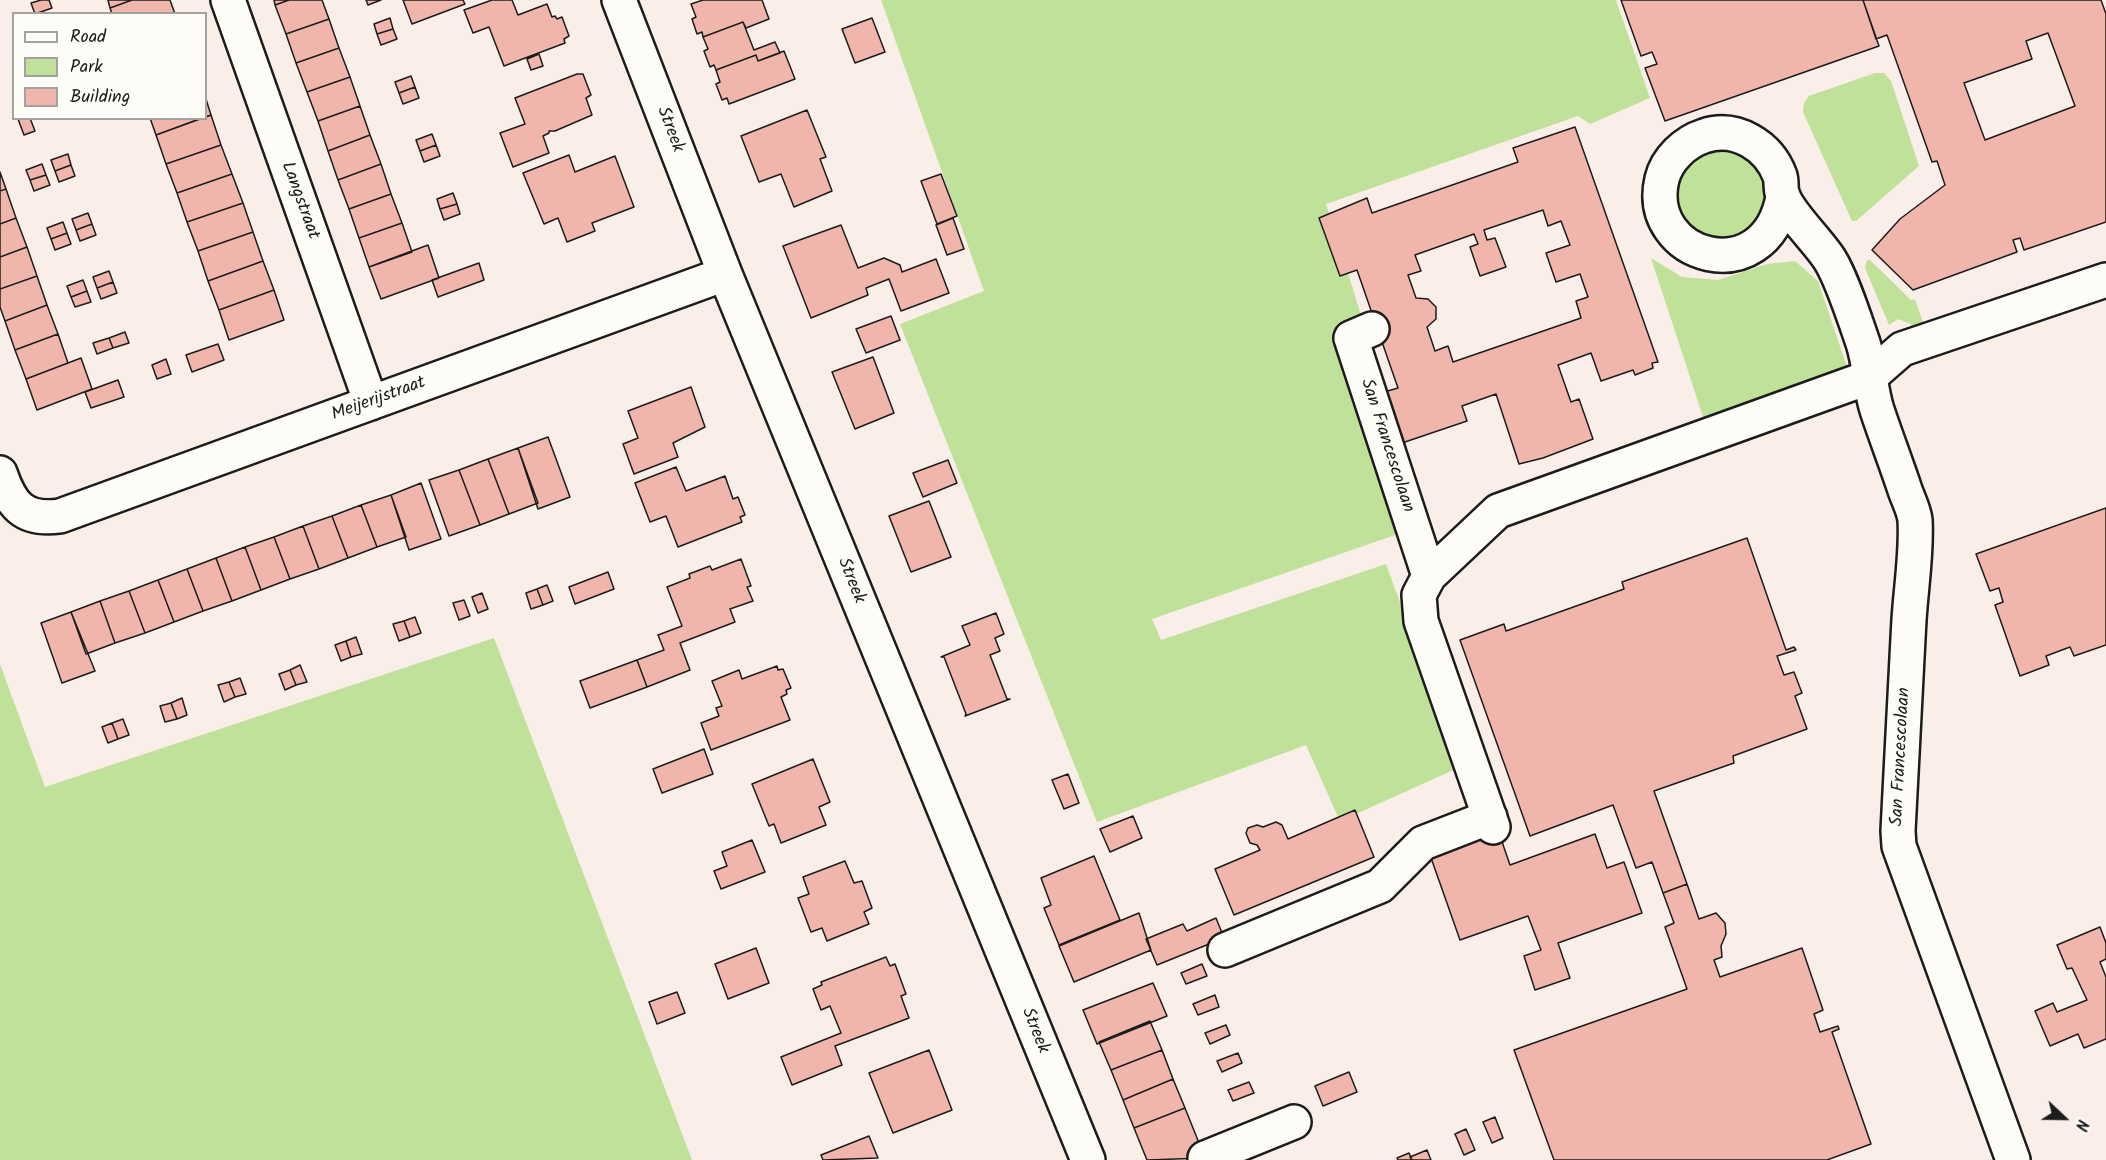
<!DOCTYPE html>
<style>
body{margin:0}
#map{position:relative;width:2106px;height:1160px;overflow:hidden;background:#faeee8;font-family:Kalam,sans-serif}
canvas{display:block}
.legend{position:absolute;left:12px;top:12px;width:195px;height:108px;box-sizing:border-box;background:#fdfcf7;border:2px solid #a3a29f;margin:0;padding:8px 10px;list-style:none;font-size:18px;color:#1c1c1c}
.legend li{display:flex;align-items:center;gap:12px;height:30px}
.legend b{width:30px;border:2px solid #a3a29f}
.north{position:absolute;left:2034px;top:1088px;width:60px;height:60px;-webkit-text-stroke:4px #fdfcf7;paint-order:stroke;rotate:112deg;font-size:16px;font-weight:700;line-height:24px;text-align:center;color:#1c1c1c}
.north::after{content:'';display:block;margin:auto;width:21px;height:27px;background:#1c1c1c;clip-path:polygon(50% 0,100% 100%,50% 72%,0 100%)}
</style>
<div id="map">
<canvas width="2106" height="1160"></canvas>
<ul class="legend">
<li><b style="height:8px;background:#fdfcf7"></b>Road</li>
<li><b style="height:16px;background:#c0e19a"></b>Park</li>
<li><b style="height:16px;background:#f0b6ab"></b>Building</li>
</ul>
<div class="north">N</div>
</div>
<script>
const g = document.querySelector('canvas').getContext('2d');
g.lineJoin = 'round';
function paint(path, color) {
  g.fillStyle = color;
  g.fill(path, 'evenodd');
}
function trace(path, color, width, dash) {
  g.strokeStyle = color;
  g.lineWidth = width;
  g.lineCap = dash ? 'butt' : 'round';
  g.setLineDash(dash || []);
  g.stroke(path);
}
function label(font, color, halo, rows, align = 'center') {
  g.font = font + ' Kalam,sans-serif';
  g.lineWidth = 4.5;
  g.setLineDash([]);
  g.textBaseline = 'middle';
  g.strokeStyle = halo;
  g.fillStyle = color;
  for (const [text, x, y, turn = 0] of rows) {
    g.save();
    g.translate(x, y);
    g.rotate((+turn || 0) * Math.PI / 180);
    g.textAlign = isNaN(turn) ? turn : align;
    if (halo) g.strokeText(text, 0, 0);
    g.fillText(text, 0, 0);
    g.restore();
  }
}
const green = new Path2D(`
 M881,0H1616L1650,98L1590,124L1578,116L1326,204L1427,524L1152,619L1161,640L1386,564L1460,767L1356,814L1354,810L1338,817L1306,745L1097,822L900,324L984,291Z
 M1875,73H1884L1891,81L1919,166L1856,221H1852L1803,112L1804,103L1809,96Z
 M1676 194a45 45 0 1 1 90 0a45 45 0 1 1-90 0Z
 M1651,258L1682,277L1718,280L1767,264L1795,261L1818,281L1849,373L1706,426Z
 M1867,260H1870L1911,300L1915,299L1924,325L1910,332L1911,324L1898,319L1889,325L1865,268Z
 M494,638L692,1160H0V664L45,787Z`);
const building = new Path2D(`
 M41,0H49L52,8L35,14L31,3Z
 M108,0H132L110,8Z
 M132,0H170L175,14H112L110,8Z
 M274,0H289L275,5Z
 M289,0H322L329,19L286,34L275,5Z
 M366,0H381L368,5Z
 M403,0H463L465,4L412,24Z
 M492,0H512L518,15L547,4L552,17L555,16L557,19L562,17L569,36L564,39L565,43L504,66L489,27L473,33L464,10Z
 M703,0H762L769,19L746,28L743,22L703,37L702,32L697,34L692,19L696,17L691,4Z
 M1621,0H1863L1879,46L1665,121L1645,68L1657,64L1652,52L1641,56Z
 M1863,0H2101L2106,14V222L2024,250L2020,238L2013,240L2017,252L1913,290L1872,250L1900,219L1945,185L1937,161L1932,162L1887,35L1876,39ZM2048,33L2075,106L1985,140L1964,83L2032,59L2026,41Z
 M390,18L393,29L377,34L374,24Z
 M872,18L885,52L855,63L842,29Z
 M329,19L339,48L296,63L286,34Z
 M743,22L754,50L775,42L780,53L758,61L756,55L716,70L714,65L710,67L704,51L708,49L703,37Z
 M393,29L397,39L381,45L377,34Z
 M339,48L350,77L307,92L296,63Z
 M784,51L795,79L729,104L727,98L722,100L716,84L720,82L716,70L756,55L758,61Z
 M539,54L543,66L531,70L527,59Z
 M577,74H583L591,95L586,98L592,115L555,131H549V133L543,136L549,153L513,167L500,133L525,124L515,98Z
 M411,76L415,87L399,93L395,82Z
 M350,77L360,106L318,121L307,92Z
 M415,87L419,98L403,104L399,93Z
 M206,99L211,115L206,117Z
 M360,106L370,135L328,151L318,121Z
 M807,110L826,157L820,159L832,191L794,207L781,174L759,182L741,136Z
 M211,115L221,145L166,164L156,135Z
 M30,118L35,131L24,135L18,119Z
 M150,118H202L156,135Z
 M1575,127L1658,362L1652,363L1653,368L1635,375L1633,370L1601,381L1591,353L1558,365L1571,402L1579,399L1593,439L1543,458L1519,464L1496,394L1462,406L1467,421L1402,443L1384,392L1398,388L1357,270L1340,276L1319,218L1367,198L1372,213L1518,162L1513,148ZM1543,210L1548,226L1561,221L1570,245L1546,253L1556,282L1580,274L1588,297L1576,301L1581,318L1453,362L1448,346L1435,351L1427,327L1436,319V307L1428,299L1416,298L1408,275L1421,271L1415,255L1474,234L1478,244L1470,247L1480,276L1506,267L1495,238L1487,240L1484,230Z
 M432,134L436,145L420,151L416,140Z
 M370,135L381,164L338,180L328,151Z
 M221,145L232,174L177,193L166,164Z
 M436,145L440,156L424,162L420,151Z
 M68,154L71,165L55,171L51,160Z
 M569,155L575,172L615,156L634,207L592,223L595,231L567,242L558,218L544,224L523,173Z
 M42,164L46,175L30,180L26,170Z
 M381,164L391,194L349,209L338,180Z
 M71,165L75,176L59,182L55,171Z
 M0,172L6,189L0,191Z
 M232,174L243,203L187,222L177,193Z
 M941,174L957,216L937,224L921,181Z
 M46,175L50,185L34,191L30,180Z
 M6,189L16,218L0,224V191Z
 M453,193L457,204L440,209L437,199Z
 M391,194L402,223L359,238L349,209Z
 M243,203L253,232L198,251L187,222Z
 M457,204L460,214L444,220L440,209Z
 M88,213L92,224L76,230L72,219Z
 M16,218L27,247L0,257V224Z
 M953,218L964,249L947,255L936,225Z
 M63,222L67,233L51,239L47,228Z
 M402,223L412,252L369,267L359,238Z
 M92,224L96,235L80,241L76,230Z
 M841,225L858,268L884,258L900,265L902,272L936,259L949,293L901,311L889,279L866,288L868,295L811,318L783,246Z
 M253,232L263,261L208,281L198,251Z
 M67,233L71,244L55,250L51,239Z
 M428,245L439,278L381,299L369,267Z
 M27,247L37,276L0,289V257Z
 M263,261L274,290L219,310L208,281Z
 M479,263L484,280L438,297L432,280Z
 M109,271L113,282L97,288L93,277Z
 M37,276L47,305L5,321L0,307V289Z
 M83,280L87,291L71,297L67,286Z
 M113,282L117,293L101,299L97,288Z
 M274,290L284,320L229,340L219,310Z
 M87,291L91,302L75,307L71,297Z
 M47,305L58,334L15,350L5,321Z
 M891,316L900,340L866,353L856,329Z
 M125,332L129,343L113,348L109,338Z
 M58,334L68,363L26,379L15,350Z
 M109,338L113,348L97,354L93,343Z
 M218,344L224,360L192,372L186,355Z
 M873,357L894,413L855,429L832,372Z
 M81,358L92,389L37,410L26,379Z
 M166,359L171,374L157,379L152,365Z
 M118,380L124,397L91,408L85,392Z
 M691,387L705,427L673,443L678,457L634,474L623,444L638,438L628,411Z
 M548,437L570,497L538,509L518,448Z
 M518,448L538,503L509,514L488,459Z
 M488,459L509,514L480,525L459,470Z
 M948,460L957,483L923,497L913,473Z
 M676,467L686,491L725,476L733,499L738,497L745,515L740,517L742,522L678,547L666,516L650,522L635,483Z
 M459,470L480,525L449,536L429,480Z
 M421,483L441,539L409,550L391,495Z
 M391,495L406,537L377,547L361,505Z
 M929,501L951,557L911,572L889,516Z
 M361,505L377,547L348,558L332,516Z
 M2106,508V645L2074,656L2070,647L2046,656L2049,665L2020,676L1995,605L2003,602L1999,588L1990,591L1976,554Z
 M332,516L348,558L319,569L303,526Z
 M303,526L319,569L290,579L274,537Z
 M274,537L290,579L261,590L245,547Z
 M1747,538L1786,650L1794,647L1796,650L1777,656L1784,675L1794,672L1802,693L1795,696L1807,729L1733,756L1734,763L1654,791L1687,884L1663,893L1652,862L1636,868L1613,805L1530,836L1460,640L1504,624L1506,631L1624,589L1622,582Z
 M245,547L261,590L232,601L216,558Z
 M216,558L232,601L203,611L187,569Z
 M741,559L751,586L747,587L753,601L730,609L735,622L680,643L690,670L647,687L637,660L664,650L658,635L682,626L667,587L690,578L689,574L710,566L712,570Z
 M187,569L203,611L174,622L158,580Z
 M608,572L614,589L575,604L569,587Z
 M158,580L174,622L145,633L129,591Z
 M547,585L553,601L543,605L537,589Z
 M537,589L543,605L531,609L526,593Z
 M129,591L145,633L115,643L100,601Z
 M482,593L488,609L478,613L472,597Z
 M464,600L470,616L459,620L453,603Z
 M100,601L115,643L86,654L71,612Z
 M71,612L95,671L62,683L41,623Z
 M996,613L1004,634L995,638L1000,651L990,655L1007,699H1010L965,716L966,714L944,657H941L970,645L962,626Z
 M415,617L421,633L410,637L404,621Z
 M404,621L410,637L399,641L393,624Z
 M356,637L362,654L351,657L346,641Z
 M346,641L351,657L341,661L335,645Z
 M637,660L647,687L590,708L580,681Z
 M300,665L307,682L296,685L290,670Z
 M777,666L778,670L783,669L791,688L786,690L787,694L781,697L790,720L711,750L701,723L719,716L716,708L722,706L712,681L739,670L742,679Z
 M290,670L296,685L285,690L279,674Z
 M240,678L246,694L235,697L229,682Z
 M229,682L235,697L224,702L218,685Z
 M182,698L187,715L177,719L171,703Z
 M171,703L177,719L165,722L160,706Z
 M123,719L129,735L118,739L112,723Z
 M112,723L118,739L108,743L102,727Z
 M704,749L713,774L662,793L653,769Z
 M813,759L830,802L819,807L826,825L781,843L774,824L769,826L752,784Z
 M1068,774L1079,803L1064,809L1052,780Z
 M1355,810L1374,857L1234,915L1215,869L1260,850L1257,845L1250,843L1246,833L1248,828L1257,825L1263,827L1276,822L1282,825L1288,839Z
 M1133,816L1142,838L1110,852L1100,829Z
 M1498,830L1510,865L1595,834L1607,868L1624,862L1642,913L1558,943L1570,978L1535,990L1524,956L1541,950L1528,916L1460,940L1430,855Z
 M752,840L765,872L721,889L714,871L727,866L722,852Z
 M1094,856L1120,920L1059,945L1044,908L1051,905L1041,878Z
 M845,861L854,883L862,881L872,908L864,912L869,924L827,941L822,928L811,932L798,898L809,894L803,877Z
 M1687,884L1699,919L1716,913L1725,923L1726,934L1721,946L1722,957L1714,960L1720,977L1802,948L1823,1010L1814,1014L1820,1032L1838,1026L1839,1029L1832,1032L1871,1144L1827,1160H1554L1514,1050L1687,989L1665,927L1674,923L1663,893Z
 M1139,913L1151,950L1074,982L1059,946Z
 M1216,918L1224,938L1157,965L1146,939L1183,924L1187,931Z
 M2100,927L2106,943V959L2100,962L2106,977V1039L2084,1048L2078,1034L2050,1046L2035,1011L2053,1003L2057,1012L2087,1000L2072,968L2067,969L2057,945Z
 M756,948L769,983L728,999L715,964Z
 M886,957L890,966L895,964L906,994L901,996L909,1018L835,1046L842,1065L792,1085L781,1057L841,1033L830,1006L821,1010L813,989L822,985L821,982Z
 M1202,964L1207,976L1186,984L1181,973Z
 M1153,983L1167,1016L1097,1044L1083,1010Z
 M677,992L685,1013L657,1024L649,1002Z
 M1215,995L1219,1007L1198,1015L1193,1004Z
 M1150,1021L1162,1050L1111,1070L1099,1042Z
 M1226,1025L1230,1035L1210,1044L1205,1033Z
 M929,1050L952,1110L893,1133L869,1073Z
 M1162,1050L1173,1079L1123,1100L1111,1070Z
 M1238,1053L1242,1063L1222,1072L1217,1061Z
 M1349,1072L1357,1092L1323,1106L1315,1086Z
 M1173,1079L1185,1108L1134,1128L1123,1100Z
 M1249,1082L1254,1093L1233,1101L1228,1090Z
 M1185,1108L1205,1158L1147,1160L1134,1128Z
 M1495,1117L1503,1138L1492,1143L1483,1122Z
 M1466,1129L1475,1150L1464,1155L1455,1134Z
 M869,1136L878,1158L823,1160L821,1155Z
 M1427,1150L1431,1160H1412L1410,1157Z
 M1409,1153L1412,1160H1398L1397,1158Z`);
const minor = new Path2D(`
 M228,0L371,403
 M619,0L725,274L1088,1160
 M1783,197C1765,293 1643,258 1662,179C1667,159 1685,142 1704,136C1736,125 1769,146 1780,176C1782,182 1780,190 1783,196C1789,214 1819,242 1830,260C1842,279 1855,320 1863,343C1870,365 1870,388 1877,410C1886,437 1896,463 1905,490C1908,499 1914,510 1915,520C1917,552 1911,587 1909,620C1905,690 1902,760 1898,831L1899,846L2013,1160
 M1372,329L1351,338L1429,576
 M0,473C11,505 23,521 60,516L725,274
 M1493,827L1421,621L1419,595L1429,576L1498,511L1870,377L1902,349L2106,280
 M1225,950L1380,886L1423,843L1490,817
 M1205,1158L1294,1122`);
const streetNames = [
 ["Streek",669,130,69],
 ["Langstraat",299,201,70],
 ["Meijerijstraat",379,400,-20],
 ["San Francescolaan",1386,446,72],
 ["Streek",850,581,68],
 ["San Francescolaan",1902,757,-87],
 ["Streek",1034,1031,68]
];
paint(green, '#c0e19a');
paint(building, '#f0b6ab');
trace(building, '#1c1c1c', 1.5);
trace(minor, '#1c1c1c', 38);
trace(minor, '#fdfcf7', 33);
label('18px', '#1c1c1c', '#fdfcf7', streetNames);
</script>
